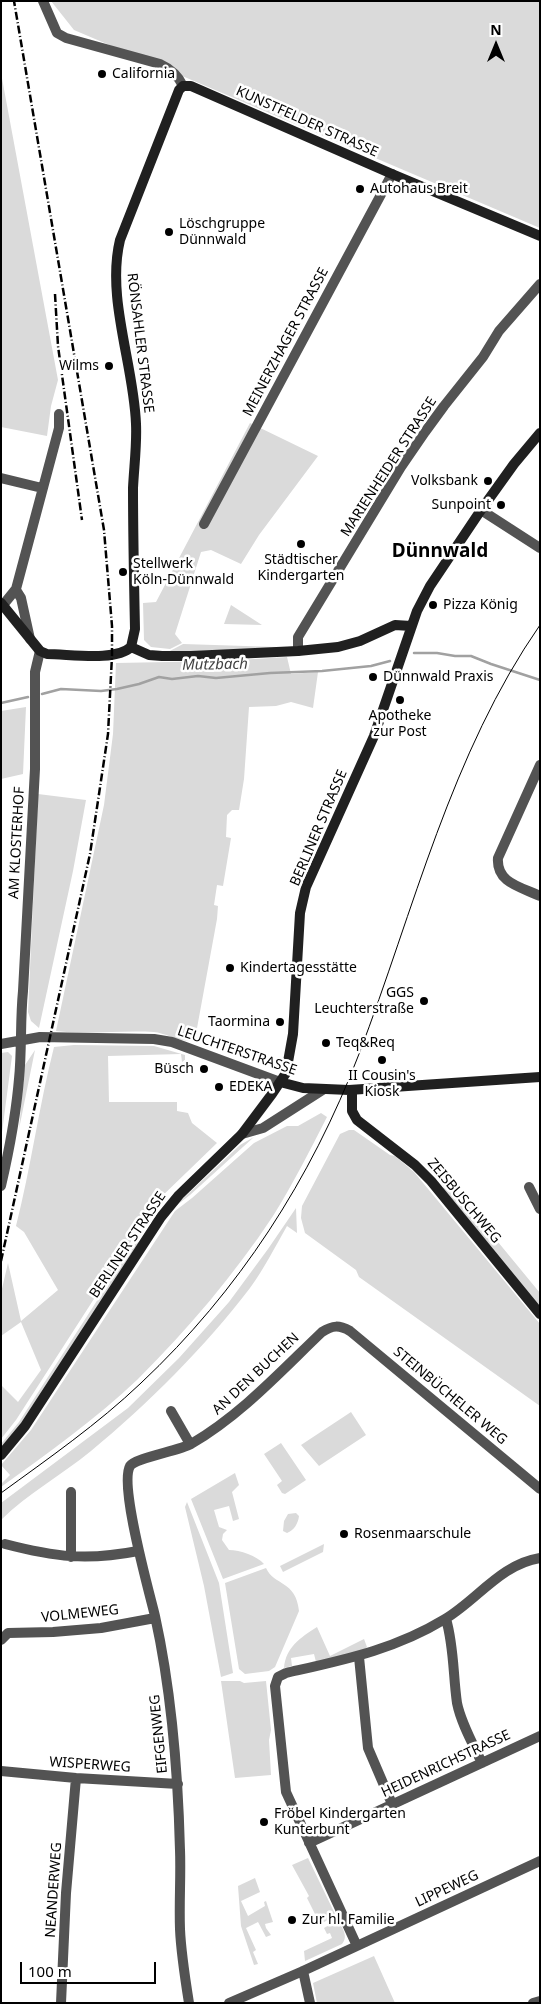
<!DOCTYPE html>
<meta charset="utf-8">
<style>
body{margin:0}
#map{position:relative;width:541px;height:2004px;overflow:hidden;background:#fff;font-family:"Noto Sans",sans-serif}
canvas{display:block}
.frame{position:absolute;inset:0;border:2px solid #000;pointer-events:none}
.north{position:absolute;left:471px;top:20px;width:50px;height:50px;-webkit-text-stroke:4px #fff;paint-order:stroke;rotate:0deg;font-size:14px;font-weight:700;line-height:20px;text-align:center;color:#000}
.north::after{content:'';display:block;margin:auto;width:18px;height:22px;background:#000;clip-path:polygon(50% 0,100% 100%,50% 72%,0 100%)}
.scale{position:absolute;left:20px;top:1962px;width:136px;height:22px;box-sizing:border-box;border:2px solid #000;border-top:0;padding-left:6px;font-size:15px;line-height:18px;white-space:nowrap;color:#000;-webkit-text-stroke:4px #fff;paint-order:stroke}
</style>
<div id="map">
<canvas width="541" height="2004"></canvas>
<div class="frame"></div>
<div class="north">N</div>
<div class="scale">100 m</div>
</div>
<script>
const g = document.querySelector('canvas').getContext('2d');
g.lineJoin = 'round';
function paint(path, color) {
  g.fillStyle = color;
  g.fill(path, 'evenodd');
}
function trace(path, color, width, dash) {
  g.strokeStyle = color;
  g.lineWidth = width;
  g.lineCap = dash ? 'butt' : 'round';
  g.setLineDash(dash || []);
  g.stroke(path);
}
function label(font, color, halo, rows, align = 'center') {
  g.font = font + ' "Noto Sans",sans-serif';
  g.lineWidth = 5;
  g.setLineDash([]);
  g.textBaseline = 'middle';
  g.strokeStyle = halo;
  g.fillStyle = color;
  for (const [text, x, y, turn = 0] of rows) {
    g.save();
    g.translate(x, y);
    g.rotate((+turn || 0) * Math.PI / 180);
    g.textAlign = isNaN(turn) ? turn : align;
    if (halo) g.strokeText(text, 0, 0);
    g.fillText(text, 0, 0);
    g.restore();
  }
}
const green = new Path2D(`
 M51,1H540V228L74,30Z
 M1,73L58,380L51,406L47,436L1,427Z
 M250,423L318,456L259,535L241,564L211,550L201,552L175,634L182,643L170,649L151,647L144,640L143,603L156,602Z
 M231,605L262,625L224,624Z
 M183,644L277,647L282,648L168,652Z
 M287,657L291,674L318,672L313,708L291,702L276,706L249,707L244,779L239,810H232L227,815L226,837L231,838L223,886L217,885L214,905L218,906L217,919L195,1039C185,1045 166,1033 154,1032C121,1030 88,1035 56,1031L104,805L113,734L116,663L221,661Z
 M26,707L23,774L1,779V711Z
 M38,794L86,800L73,871L39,1028L31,1021L28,1012Z
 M74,1045L154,1046L185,1055V1060L182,1062L181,1054L108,1056L109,1102H177V1111L188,1113L192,1123L217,1143L157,1201L16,1420L1,1439V1385L18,1402L41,1370L21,1322L1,1336V1293L8,1263L21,1321L58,1290L24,1232L16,1226C31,1167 39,1106 54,1047Z
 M35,1050L19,1129L25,1065Z
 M8,1052L12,1056L1,1140V1053Z
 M321,1113L327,1117C310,1150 293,1184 273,1216C234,1275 188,1329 138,1379C96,1419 48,1453 1,1487V1484L10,1475L1,1465L31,1430L175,1211L192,1198L254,1143L287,1126H298Z
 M349,1130H354L390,1155L395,1156L414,1172L540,1324V1406L359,1277L356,1270L305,1233L301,1218L302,1206L340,1134Z
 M254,1137L190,1195L173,1208L240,1145Z
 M442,1174L540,1293V1307L442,1189L444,1187L437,1178Z
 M296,1208L297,1233L287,1226C275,1247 264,1269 250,1288C205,1347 148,1404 91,1451C62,1475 28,1493 1,1520V1503L128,1408L179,1358L229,1302L268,1249Z
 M136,1240L139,1242L22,1423L1,1448V1444L19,1422Z
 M351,1412L366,1435L319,1466L301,1445Z
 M281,1443L306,1480L285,1494L282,1493L277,1485L282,1481L264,1454Z
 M235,1473L239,1485L232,1492L239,1519L233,1521L229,1506L214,1510L219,1527L227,1530L223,1534L222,1540L229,1550C240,1550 257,1556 264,1564L223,1579L191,1499Z
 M187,1502L219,1583L233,1673L221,1677L204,1586L185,1507Z
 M296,1513L299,1516C298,1524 294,1530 287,1533L283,1531L284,1521L288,1514Z
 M324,1544L323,1552L283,1572L280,1566Z
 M266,1568C274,1586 296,1580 299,1611L275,1667L269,1671L245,1674L239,1669L225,1583Z
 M317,1627L330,1656L364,1639L367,1647L363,1651L316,1662L314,1654L291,1658L292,1666L284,1668C286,1647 300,1638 317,1627Z
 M221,1681H240L244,1683L266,1681L271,1730L269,1740L271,1775L235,1778Z
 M308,1858L336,1916L320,1924L307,1898L309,1896L292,1865Z
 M255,1878L260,1892L241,1901L248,1916L265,1906L264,1902L266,1901L273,1922L265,1924L266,1928L271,1935L266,1937L258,1922L246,1928L256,1950L253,1952L258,1964L254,1965L241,1926L238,1886Z
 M338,1920C342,1928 349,1936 342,1944L305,1961L304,1951L332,1938L330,1933L327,1934L324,1928Z
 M374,1956L395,2003H317L313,1983Z`);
const stream = new Path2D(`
 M414,653H437L455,656H471L491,664L540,680
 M42,694L61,689L101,691L117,689L139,684L159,677L172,679L198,676L216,678L270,673L322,671L371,666L390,661
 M1,703L28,697`);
const street = new Path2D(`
 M43,1L57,33L66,38L160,64C171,69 178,75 183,86
 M1,478L42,488
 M481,510L540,548
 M204,524L392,174
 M16,590L21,598L30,639
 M3,605L16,589L59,428V414
 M298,651V637L401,467L425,432L444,406L483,357L499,331L540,284
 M540,765L498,858C496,883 521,887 540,896
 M1,1044L40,1037L154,1039L172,1042L280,1082
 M242,1134L263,1128L324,1089
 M1,1186C9,1151 16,1115 19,1079C22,1050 20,1021 23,991L35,769V672L40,651
 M529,1187L540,1209
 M171,1411L190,1444
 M71,1492V1557
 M5,1544C55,1557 87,1561 138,1551
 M446,1619C454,1646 453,1675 457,1703C461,1723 473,1744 482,1763
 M1,1640L8,1633L53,1632L101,1628L155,1618
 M359,1657L368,1748L392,1804
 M1,1771L76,1778L178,1784
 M309,1843L540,1736
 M357,1946L286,1792L275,1686L278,1677L286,1673C343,1660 394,1650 445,1619C477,1600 501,1564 540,1558
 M303,1971L310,2003
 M61,2003L66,1893L76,1778
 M189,2003C185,1978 181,1953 180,1929C179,1902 181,1876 180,1850C178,1772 172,1693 155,1616C149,1591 119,1485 130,1466C135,1458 178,1451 191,1444C241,1415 281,1371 322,1332C333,1325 339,1325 350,1331L540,1489
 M229,2003L303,1971L540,1861
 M533,2003L540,2001`);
const secondary = new Path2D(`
 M1,603L40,651L47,654C70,654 115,662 131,647
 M131,647L135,629C134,582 133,535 133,488C134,467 137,445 136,424C134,365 106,298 120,240L179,90L183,86H191L392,174L540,236
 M131,647L149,655L162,656H191L298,651L338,647L360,641L395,625L411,626
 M280,1082L303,1088L349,1090L540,1077
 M352,1090V1111L357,1120L415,1165L431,1181L540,1314
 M1,1455L25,1426L161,1217L179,1195L242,1134L272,1094L286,1073L293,1034L300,913L306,887L374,736L417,611L430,586L481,510L514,464L540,433`);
const tram = new Path2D(`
 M1,1493C49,1458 98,1424 141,1383C239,1291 311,1179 359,1054C414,910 451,753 540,625`);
const rail = new Path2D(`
 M55,294L58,346L82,520
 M1,1261L90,854L108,734L112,656V626L104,530L14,1`);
const markers = [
 [102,74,5,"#000"],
 [360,189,5,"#000"],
 [169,232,5,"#000"],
 [109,366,5,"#000"],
 [488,481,5,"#000"],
 [501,505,5,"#000"],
 [301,544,5,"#000"],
 [123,572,5,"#000"],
 [433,605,5,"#000"],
 [373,677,5,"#000"],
 [400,700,5,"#000"],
 [230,968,5,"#000"],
 [424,1001,5,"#000"],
 [280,1022,5,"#000"],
 [326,1043,5,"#000"],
 [382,1060,5,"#000"],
 [204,1069,5,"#000"],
 [219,1087,5,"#000"],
 [344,1534,5,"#000"],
 [264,1822,5,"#000"],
 [292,1920,5,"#000"]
];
const poiNames = [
 ["California",112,74],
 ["Autohaus Breit",370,189],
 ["Löschgruppe",179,224],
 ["Dünnwald",179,240],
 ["Wilms",99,366,"right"],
 ["Volksbank",478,481,"right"],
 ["Sunpoint",491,505,"right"],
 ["Städtischer",301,560,"center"],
 ["Kindergarten",301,576,"center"],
 ["Stellwerk",133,564],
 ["Köln-Dünnwald",133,580],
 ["Pizza König",443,605],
 ["Dünnwald Praxis",383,677],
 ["Apotheke",400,716,"center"],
 ["zur Post",400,732,"center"],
 ["Kindertagesstätte",240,968],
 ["GGS",414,993,"right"],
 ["Leuchterstraße",414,1009,"right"],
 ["Taormina",270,1022,"right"],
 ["Teq&Req",336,1043],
 ["Büsch",194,1069,"right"],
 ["II Cousin's",382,1076,"center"],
 ["Kiosk",382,1092,"center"],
 ["EDEKA",229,1087],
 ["Rosenmaarschule",354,1534],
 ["Fröbel Kindergarten",274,1814],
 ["Kunterbunt",274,1830],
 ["Zur hl. Familie",302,1920]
];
const streetNames = [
 ["KUNSTFELDER STRASSE",307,122,24],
 ["MEINERZHAGER STRASSE",286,342,-62],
 ["RÖNSAHLER STRASSE",140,343,83],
 ["MARIENHEIDER STRASSE",389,467,-57],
 ["BERLINER STRASSE",319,828,-67],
 ["AM KLOSTERHOF",17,843,-87],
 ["LEUCHTERSTRASSE",237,1051,19],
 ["ZEISBUSCHWEG",464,1201,50],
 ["BERLINER STRASSE",128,1245,-56],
 ["AN DEN BUCHEN",256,1374,-43],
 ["STEINBÜCHELER WEG",450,1396,40],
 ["VOLMEWEG",80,1614,-6],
 ["EIFGENWEG",159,1734,-96],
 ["HEIDENRICHSTRASSE",446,1764,-25],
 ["WISPERWEG",90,1765,4],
 ["LIPPEWEG",447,1889,-25],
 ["NEANDERWEG",54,1890,-86]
];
const waterNames = [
 ["Mutzbach",215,665,-1]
];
const districtNames = [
 ["Dünnwald",440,552]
];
paint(green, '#dadada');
trace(stream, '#a1a1a1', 2.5);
trace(street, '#535353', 10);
trace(secondary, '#202020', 10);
trace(tram, '#000', 1);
trace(rail, '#000', 2.5, [8, 2.5, 1, 2.5]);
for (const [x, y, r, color] of markers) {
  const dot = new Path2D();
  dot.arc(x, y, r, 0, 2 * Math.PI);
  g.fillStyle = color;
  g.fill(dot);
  trace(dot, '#fff', 2);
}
label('14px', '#000', '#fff', poiNames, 'left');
label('14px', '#000', '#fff', streetNames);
label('italic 15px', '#424242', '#fff', waterNames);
label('bold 19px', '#000', '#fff', districtNames);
</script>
